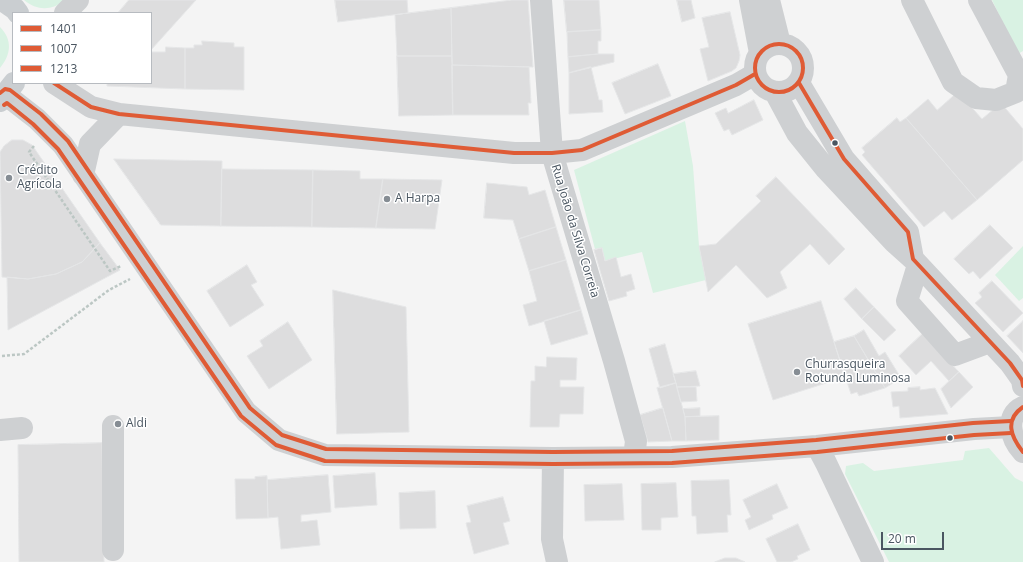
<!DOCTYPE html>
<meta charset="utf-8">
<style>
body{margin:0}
#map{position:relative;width:1023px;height:562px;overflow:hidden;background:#f4f4f4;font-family:"Open Sans",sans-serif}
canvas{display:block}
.legend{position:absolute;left:12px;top:12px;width:140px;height:72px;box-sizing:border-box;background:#fff;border:1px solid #b7bbc0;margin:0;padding:5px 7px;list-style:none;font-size:12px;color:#4a5661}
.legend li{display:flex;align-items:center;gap:8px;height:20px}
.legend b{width:20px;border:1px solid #b7bbc0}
.scale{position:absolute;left:881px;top:532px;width:63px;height:18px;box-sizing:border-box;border:2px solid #4a5661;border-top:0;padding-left:5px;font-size:12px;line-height:14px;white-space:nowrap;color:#4a5661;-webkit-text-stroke:3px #fff;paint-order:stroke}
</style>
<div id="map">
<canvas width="1023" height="562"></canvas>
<ul class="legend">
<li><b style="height:5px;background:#df5b35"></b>1401</li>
<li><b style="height:5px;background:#df5b35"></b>1007</li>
<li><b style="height:5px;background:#df5b35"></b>1213</li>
</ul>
<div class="scale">20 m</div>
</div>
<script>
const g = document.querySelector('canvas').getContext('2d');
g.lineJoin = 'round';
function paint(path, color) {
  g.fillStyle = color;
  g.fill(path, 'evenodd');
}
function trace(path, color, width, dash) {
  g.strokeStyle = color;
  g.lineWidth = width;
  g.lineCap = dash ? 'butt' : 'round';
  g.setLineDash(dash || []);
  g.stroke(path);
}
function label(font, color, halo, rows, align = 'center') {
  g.font = font + ' "Open Sans",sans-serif';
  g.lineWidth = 3;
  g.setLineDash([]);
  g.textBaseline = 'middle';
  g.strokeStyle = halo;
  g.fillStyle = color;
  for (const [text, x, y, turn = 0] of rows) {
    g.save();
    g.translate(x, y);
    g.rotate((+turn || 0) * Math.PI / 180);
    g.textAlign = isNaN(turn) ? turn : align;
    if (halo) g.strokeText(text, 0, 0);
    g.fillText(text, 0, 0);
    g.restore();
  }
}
const green = new Path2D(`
 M24,0H65C52,11 37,11 24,0Z
 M992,0H1023V51L1018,54Z
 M0,27C13,40 11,55 0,68Z
 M685,121L693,166L699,246L706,280L653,293L642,252L605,261L602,248L595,249L574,170Z
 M1023,246V298L1019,301L995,275Z
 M989,448L1015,478L1023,482V562H889L845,474L846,466L863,463L874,471L963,460L965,451Z`);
const building = new Path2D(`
 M129,0H196L151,50V13H118Z
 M335,0H407L408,13L338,22Z
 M512,0H528L533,67L452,65L451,8Z
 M564,0H599L601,30L567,32Z
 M677,0H691L695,18L682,22Z
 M451,8L452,56H397L395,15Z
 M730,12L740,55L739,61L736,68L732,71L708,81L700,49L709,47L702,18Z
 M601,30V41H598V54L568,57L567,32Z
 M202,41L234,43V47H244V90L185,89V48H194V45H202Z
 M166,47L185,48V89L107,86V83H151V52H165Z
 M598,54H614V62L569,73L568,57Z
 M397,56H452L453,115L399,116Z
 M658,64L671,96L625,114L612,83Z
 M452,65L529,67L531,103H528L529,115H453Z
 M591,67L599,100H602L603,112L569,114V73Z
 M958,92L982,119L1001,103L1023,129V160L977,200L906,118L928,99L937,110Z
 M754,100L763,120L732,135L729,129L724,131L715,113L726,108L728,113Z
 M897,118L900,122L906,118L977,200L952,220L944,211L924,227L862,155L865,152L862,148Z
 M12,140H23L32,145L100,243L82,262L56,274L28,279L2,277L0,152L4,146Z
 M114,159L222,161L221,226L161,225Z
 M222,169L313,170L312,227L221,226Z
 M313,170L360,171V179H383L376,228L312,227Z
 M776,177L845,249L829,265L810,244L780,272L787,288L767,298L736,265L708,292L699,246L716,244L761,201L756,196Z
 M383,179L442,180L435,229L376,228Z
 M487,183L527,187L529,195L545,190L556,227L519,239L513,220L484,218Z
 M990,225L1013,248L980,279L973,271L969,274L954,259Z
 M556,227L566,260L529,271L519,239Z
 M100,243L120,270L8,330L7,277L28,279L56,274L82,262Z
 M602,248L605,261L616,257L621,277L631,274L635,289L626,292L627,296L609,301L594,250Z
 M566,260L581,310L529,326L523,305L537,301L529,271Z
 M247,265L257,282L251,285L264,305L230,327L207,291Z
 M992,281L1023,313L1003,332L975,303L982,297L979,293Z
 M856,288L874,307L862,319L844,299Z
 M333,290L406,307L409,432L337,434Z
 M821,301L845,377L773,400L748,324Z
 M874,307L896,330L884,341L862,319Z
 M581,310L588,334L551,345L544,321Z
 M936,321L940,352L959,372L949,381L931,361L916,375L899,356Z
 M1023,321V353L1007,336Z
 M288,322L312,360L269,389L247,356L263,346L260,341Z
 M864,330L879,356L885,352L901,378L885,388L854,336Z
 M854,336L885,388L859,396L857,392L851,394L834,342Z
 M665,344L676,383L660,388L649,349Z
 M547,357L577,358L576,380H560V387H584L583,414H560L559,427H530L531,381H535V366L546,367Z
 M696,371L700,386L677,387L673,374Z
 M959,372L973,387L951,408L941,389Z
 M676,383L685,417L686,441H672L657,388Z
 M677,387H696L697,401L681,402Z
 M920,387V390L935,388L948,414L900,418L899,406L893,407L891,392L908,391V388Z
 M663,408L672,441L648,442L640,415Z
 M700,408V416L685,417L683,409Z
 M719,416V440L686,441L685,417Z
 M102,443L104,562H19L18,445Z
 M375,473L377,505L335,508L333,476Z
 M328,475L331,512L301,515V522L317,520L320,545L281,549L278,517L268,518L267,480Z
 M267,476L268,518L236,519L235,479H255V477Z
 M729,480L731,515H727L728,532L697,534L696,516H692L691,481Z
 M676,483L678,517L661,518V530H642L641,484Z
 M622,484L624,520L585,521L584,485Z
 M777,484L788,508L772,515L773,519L749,530L745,520L751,517L743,500Z
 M435,491L436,528L400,529L399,493Z
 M503,497L510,521L503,523L509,544L474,554L466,523L471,522L467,506Z
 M798,524L810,550L797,556L798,559L791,562H777L766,539Z
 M725,558H736L745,562H715Z`);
const path = new Path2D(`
 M34,146L29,152L110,271L121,266
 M2,356L24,354L109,290L130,279`);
const minor = new Path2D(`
 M541,0L552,153L614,361L636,441L634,457
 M750,0L760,53
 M769,0L780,44
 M912,0L953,82L976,98L996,100L1016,92L1019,75L979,0
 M65,13L78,0
 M755 68a24 24 0 1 1 48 0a24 24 0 1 1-48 0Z
 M54,83L91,107L119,114L514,153H552L582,150L736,85L755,74
 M799,83L844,159L908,232L913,259
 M775,92L797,133L826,169L894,242L913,259L1010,363L1022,380L1023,386
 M6,95L37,119L63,145L246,412L279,440L325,455L553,458L672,457L817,446L974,429L1011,427
 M83,175L90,144L119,114
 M918,265L907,301L955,355L990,342
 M1023,407C1004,416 1011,439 1023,452
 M113,426V550
 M0,430L22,428
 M817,446L826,463L873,562
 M553,458L552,539L557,562`);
const major = new Path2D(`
 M2,0L15,9L18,13
 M0,101L14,83`);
const bus1 = new Path2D(`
 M755 68a24 24 0 1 1 48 0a24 24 0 1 1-48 0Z
 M54,83L91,107L119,114L514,153H552L582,150L736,85L755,74
 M799,83L844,159L908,232L913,259L1010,363L1022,380L1023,386
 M1023,407C1004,420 1011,437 1023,452`);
const bus2 = new Path2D(`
 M4,105L7,103L33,124L58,149L241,416L276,445L325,461L553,464L672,463L817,452L974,435L1011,433`);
const bus3 = new Path2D(`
 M0,93L5,89L10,90L41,114L68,141L250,408L282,435L326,449L553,452L672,451L816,440L973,423L1011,421`);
const markers = [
 [835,143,3.5,"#4a5661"],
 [9,178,4,"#868d94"],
 [387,199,4,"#868d94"],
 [797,372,4,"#868d94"],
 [118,424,4,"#868d94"],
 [950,438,3.5,"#4a5661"]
];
const poiNames = [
 ["Crédito",17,171],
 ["Agrícola",17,185],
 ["A Harpa",395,199],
 ["Churrasqueira",805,365],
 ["Rotunda Luminosa",805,379],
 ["Aldi",126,424]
];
const streetNames = [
 ["Rua João da Silva Correia",575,231,73]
];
paint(green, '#d9f2e3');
paint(building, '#ddddde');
trace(building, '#e5e6e7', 1);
trace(path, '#bcc7c4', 2.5, [3, 2]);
trace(minor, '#ced0d2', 22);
trace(major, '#caced1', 22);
trace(bus1, '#df5b35', 4);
trace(bus2, '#df5b35', 4);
trace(bus3, '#df5b35', 4);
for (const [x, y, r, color] of markers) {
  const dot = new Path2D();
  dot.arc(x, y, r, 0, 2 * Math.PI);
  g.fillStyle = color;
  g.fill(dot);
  trace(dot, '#fff', 1.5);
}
label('12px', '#4a5661', '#fff', poiNames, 'left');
label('12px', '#4a5661', '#fff', streetNames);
</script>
